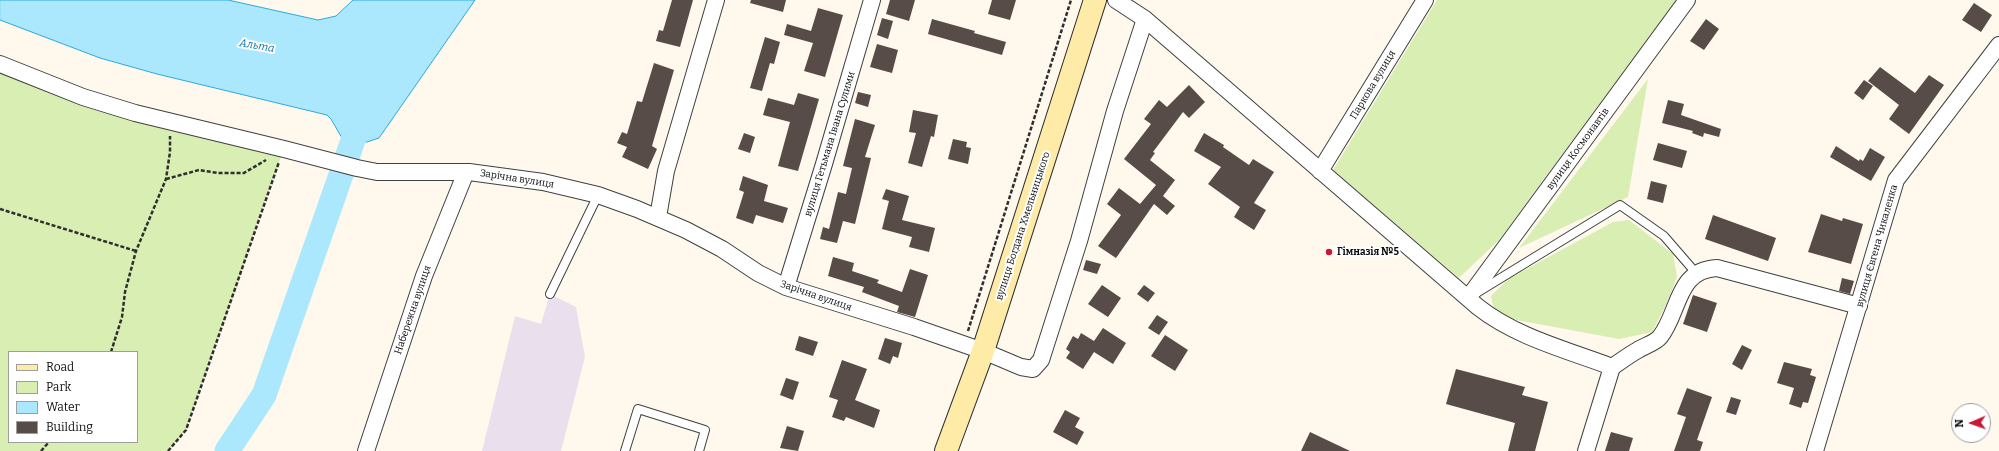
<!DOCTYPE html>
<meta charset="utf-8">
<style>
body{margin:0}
#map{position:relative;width:1999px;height:451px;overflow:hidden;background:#fff9ed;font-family:Bitter,serif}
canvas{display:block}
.legend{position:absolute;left:8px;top:351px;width:130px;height:92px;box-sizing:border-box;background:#fff;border:1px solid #9e9e9e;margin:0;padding:5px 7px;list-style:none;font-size:12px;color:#0d0d0d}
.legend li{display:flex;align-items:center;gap:8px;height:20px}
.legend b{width:20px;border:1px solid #9e9e9e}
.north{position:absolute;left:1951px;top:403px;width:40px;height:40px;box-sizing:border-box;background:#fff;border:1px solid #9e9e9e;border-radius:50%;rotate:268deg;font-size:11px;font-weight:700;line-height:16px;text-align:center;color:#0d0d0d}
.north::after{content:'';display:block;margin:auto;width:14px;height:18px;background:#cc1635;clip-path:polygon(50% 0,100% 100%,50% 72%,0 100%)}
</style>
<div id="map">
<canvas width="1999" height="451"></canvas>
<ul class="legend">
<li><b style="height:5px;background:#ffeba8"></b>Road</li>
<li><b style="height:11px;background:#d8eeb2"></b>Park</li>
<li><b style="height:11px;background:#abe8fd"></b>Water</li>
<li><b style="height:11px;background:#574c48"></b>Building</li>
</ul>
<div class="north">N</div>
</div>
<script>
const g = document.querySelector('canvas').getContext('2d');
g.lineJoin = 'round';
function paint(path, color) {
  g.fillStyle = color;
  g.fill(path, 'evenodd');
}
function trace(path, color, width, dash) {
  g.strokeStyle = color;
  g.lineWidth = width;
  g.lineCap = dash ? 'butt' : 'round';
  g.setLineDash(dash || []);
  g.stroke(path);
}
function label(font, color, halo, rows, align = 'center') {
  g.font = font + ' Bitter,serif';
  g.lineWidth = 4;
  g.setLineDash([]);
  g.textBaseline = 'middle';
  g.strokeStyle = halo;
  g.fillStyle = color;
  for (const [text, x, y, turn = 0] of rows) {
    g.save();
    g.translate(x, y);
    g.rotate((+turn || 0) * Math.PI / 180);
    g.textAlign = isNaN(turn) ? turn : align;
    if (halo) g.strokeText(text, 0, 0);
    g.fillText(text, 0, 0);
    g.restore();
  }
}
const industrial = new Path2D(`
 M550,294L576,307L585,357L561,451H482L515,316L541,324Z`);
const green = new Path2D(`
 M1437,0H1676L1499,240L1459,278L1333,170Z
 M0,64L284,149L256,225L237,287L216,343L186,430L168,451H0ZM9,352H137V442H9Z
 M1648,79L1628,197L1519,248Z
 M1629,220L1673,254L1677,277L1666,305L1652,332L1619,339L1495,316L1491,296L1508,279L1613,222Z`);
const water = new Path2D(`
 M0,0H228L318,20L336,16L353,0H475L379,138L367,142L342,138L331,119L327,115L157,74L100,58L0,20Z`);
const river = new Path2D(`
 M227,451L264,395L358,126L357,107`);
const building = new Path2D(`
 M672,0H693L680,47L656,41L659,30L663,31Z
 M751,0H786L783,12L750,3Z
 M890,0H915L909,21L886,14Z
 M992,0H1016L1010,20L988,14Z
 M1974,3L1992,15L1981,32L1962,20Z
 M818,8L843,15L825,77L804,71L813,43L784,35L787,24L811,31Z
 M882,18L893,21L888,39L877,35Z
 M932,19L975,31L974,33L1006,42L1002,55L928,34Z
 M1706,19L1719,29L1704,50L1690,41Z
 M765,37L780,42L774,64L770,63L762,91L750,88Z
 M877,44L898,50L892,73L870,67Z
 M654,63L674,70L652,146L657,149L648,169L622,157L627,147L617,143L622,132L627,134L637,101L642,102Z
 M1880,67L1915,93L1929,75L1944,85L1909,134L1889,119L1899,105L1868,81Z
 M1864,80L1873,86L1863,100L1854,93Z
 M1189,85L1205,102L1189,118L1183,112L1153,152L1155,153L1150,160L1175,180L1163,196L1175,206L1167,215L1154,204L1116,258L1098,246L1121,215L1107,204L1119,188L1140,204L1156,185L1124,159L1151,124L1144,119L1159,100L1167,107Z
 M858,92L871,95L868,107L855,103Z
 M798,93L819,99L798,171L778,166L790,122L763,115L768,98L794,105Z
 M1668,100L1684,104L1681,115L1721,129L1719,137L1704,133L1703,137L1692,133L1693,131L1662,123Z
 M913,110L938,115L934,137L931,136L922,167L908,163L916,133L909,132Z
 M855,119L875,125L865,157L871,158L855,224L843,221L837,243L820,239L823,227L829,229L838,192L846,194L852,168L843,166Z
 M744,133L755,137L750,153L738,149Z
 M1204,133L1224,145L1223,147L1249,165L1253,159L1274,172L1254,203L1266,210L1254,230L1234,217L1240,207L1208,184L1221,167L1194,151Z
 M953,139L967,142L966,147L971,148L968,164L948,159Z
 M1658,143L1687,151L1682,168L1653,160Z
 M1836,146L1859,161L1860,159L1863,161L1870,148L1885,157L1871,181L1830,157Z
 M743,176L768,185L764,201L788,208L783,223L756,215L753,224L736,218L744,192L739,190Z
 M1651,181L1667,185L1663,203L1647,199Z
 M886,189L909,196L902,220L935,228L929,252L909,247L912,237L882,229L889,201L882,199Z
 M1821,214L1842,221L1843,218L1863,224L1851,264L1808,252Z
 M1713,215L1776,238L1768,261L1705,239Z
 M833,257L854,263L852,271L879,280L877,283L902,292L910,269L928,275L915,317L897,312L899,306L862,292L864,287L828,276Z
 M1086,260L1101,264L1097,274L1083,270Z
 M1842,278L1854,281L1850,294L1839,291Z
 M1102,285L1121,298L1108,317L1088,304Z
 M1144,285L1155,293L1148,302L1137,294Z
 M1693,295L1717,303L1707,332L1683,324Z
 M1157,315L1168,322L1159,335L1148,328Z
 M1103,328L1126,343L1113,364L1094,352L1083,369L1066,358L1070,352L1066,349L1073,336L1078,339L1081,333L1094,341Z
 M1165,335L1188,350L1175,371L1151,356Z
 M799,336L818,342L813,356L795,350Z
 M885,338L902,343L898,358L893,356L890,364L878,359Z
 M1742,345L1752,350L1742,370L1732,364Z
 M842,360L867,369L855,400L880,410L874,428L846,417L844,421L832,417L838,400L829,397Z
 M1784,362L1812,369L1810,375L1816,377L1808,403L1803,402L1801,408L1789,404L1794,388L1777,383Z
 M1456,369L1525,387L1522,395L1548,402L1535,451H1508L1515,423L1446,404Z
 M786,378L799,382L793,400L780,395Z
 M1687,388L1712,397L1697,440L1703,442L1700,451H1674L1686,417L1677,414Z
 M1731,397L1741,400L1736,415L1726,412Z
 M1065,410L1080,418L1075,427L1084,432L1077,445L1053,432Z
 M787,426L804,431L798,451L780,448Z
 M1310,432L1350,451H1301Z
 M1611,432L1633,438L1629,451H1605Z`);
const path = new Path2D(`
 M166,179L199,170L218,173H244L266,160
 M0,209L136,251
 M968,331L1071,0
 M111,352L122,317L125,292L136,251L166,179L170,152V136
 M41,451L49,442
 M168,451L186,430L279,162`);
const lane = new Path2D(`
 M1478,292L1620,205L1664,236L1696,273
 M550,294L598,195
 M625,451L638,409L705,430L699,451`);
const street = new Path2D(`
 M1116,0L1145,19L1478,307C1516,337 1567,350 1612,367C1621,361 1629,355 1638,350C1644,346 1655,343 1660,337C1680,312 1676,270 1717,268L1859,306
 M0,64L83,97L135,113L284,149L357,168L377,172H469L543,182L598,195L637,209L686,230L722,249L758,273L786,287L914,327L983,351L1021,367L1033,369L1041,360L1079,241L1115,111L1145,19
 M1320,171L1425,0
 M658,217L666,171L716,0
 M786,287L824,164L872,0
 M1468,298L1687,0
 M366,451L424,276L466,172
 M1586,451L1612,367
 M1815,451L1896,180L1999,45`);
const secondary = new Path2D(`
 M946,451L983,351L1095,0`);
const markers = [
 [1329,252,4,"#cc1635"]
];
const streetNames = [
 ["Паркова вулиця",1373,85,-59],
 ["вулиця Гетьмана Івана Сулими",830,144,-73],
 ["вулиця Космонавтів",1578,149,-54],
 ["Зарічна вулиця",517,179,9],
 ["вулиця Богдана Хмельницького",1023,226,-72],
 ["вулиця Євгена Чикаленка",1877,246,-74],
 ["Зарічна вулиця",816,296,19],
 ["Набережна вулиця",413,310,-71]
];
const poiNames = [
 ["Гімназія №5",1337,252]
];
const waterNames = [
 ["Альта",257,46,10]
];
paint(industrial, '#eae0ed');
paint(green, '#d8eeb2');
paint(water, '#abe8fd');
trace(water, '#2aaadc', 1);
trace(river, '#abe8fd', 25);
paint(building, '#574c48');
trace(lane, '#404040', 10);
trace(street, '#404040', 18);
trace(secondary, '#2f2f2f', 24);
trace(path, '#2f2f2f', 2.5, [4, 2]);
trace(lane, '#fff', 8);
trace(street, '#fff', 16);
trace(secondary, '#ffeba8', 22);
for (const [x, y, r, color] of markers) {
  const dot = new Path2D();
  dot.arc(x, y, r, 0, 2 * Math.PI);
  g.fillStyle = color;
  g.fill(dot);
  trace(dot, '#fff', 1.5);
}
label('10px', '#0d0d0d', '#fff', streetNames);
label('bold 10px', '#0d0d0d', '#fff', poiNames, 'left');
label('italic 11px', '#0979ac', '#fff', waterNames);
</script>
